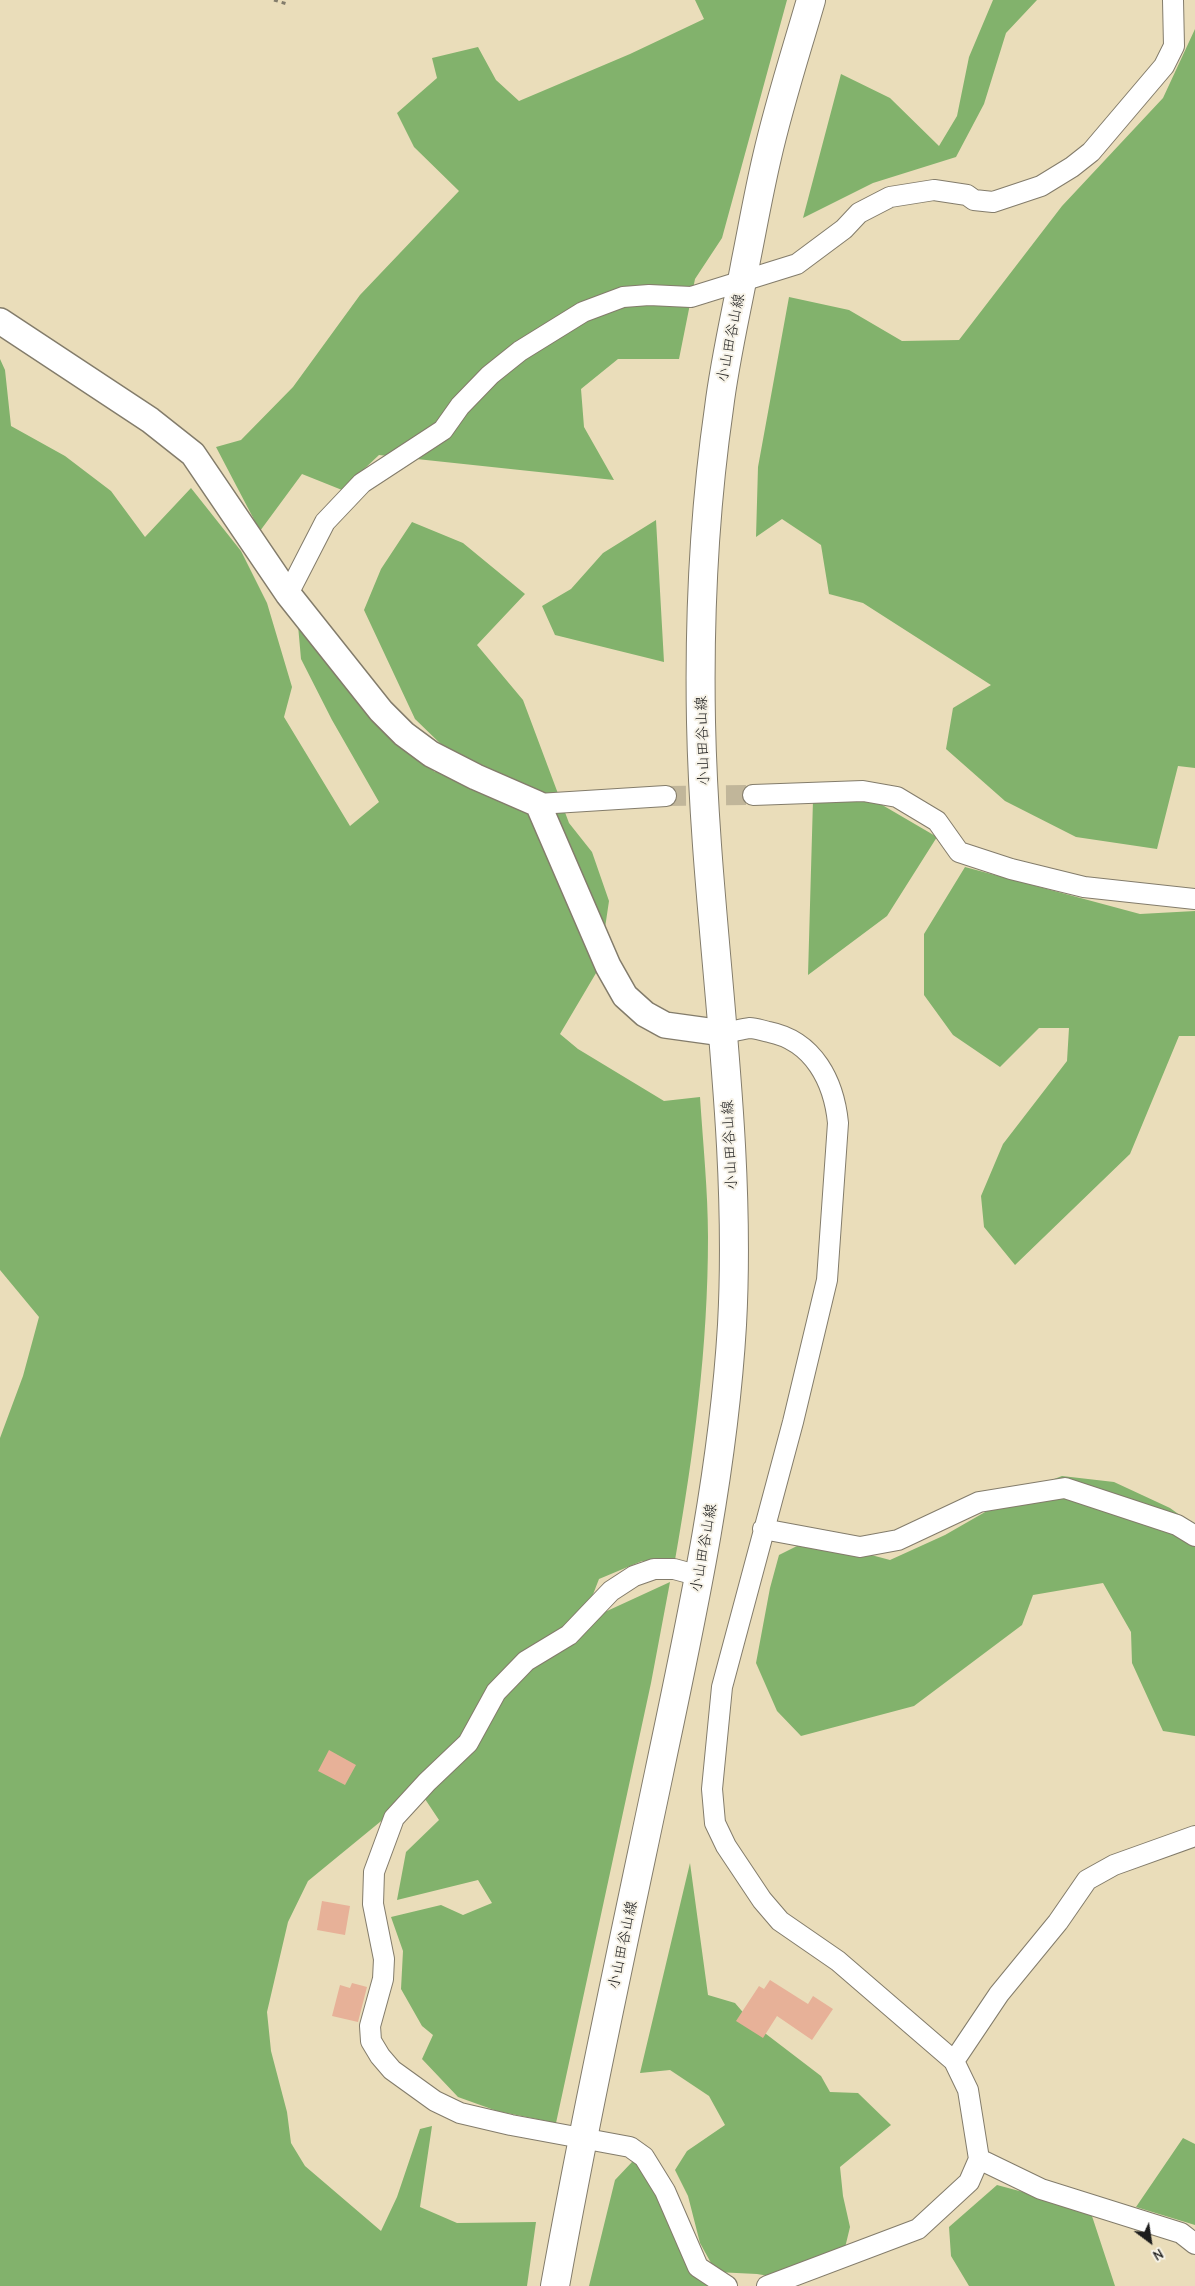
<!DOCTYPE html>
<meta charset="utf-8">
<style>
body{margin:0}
#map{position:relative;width:1195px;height:2286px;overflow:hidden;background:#eaddba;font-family:"Comic Neue",sans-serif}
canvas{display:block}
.north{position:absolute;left:1125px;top:2216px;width:50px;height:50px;-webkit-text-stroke:4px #f7f3e8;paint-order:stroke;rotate:149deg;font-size:14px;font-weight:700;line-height:20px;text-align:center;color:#1c1c1c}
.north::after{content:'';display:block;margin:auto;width:18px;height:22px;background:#1c1c1c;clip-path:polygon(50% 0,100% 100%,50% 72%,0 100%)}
</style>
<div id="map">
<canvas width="1195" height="2286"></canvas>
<div class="north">N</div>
</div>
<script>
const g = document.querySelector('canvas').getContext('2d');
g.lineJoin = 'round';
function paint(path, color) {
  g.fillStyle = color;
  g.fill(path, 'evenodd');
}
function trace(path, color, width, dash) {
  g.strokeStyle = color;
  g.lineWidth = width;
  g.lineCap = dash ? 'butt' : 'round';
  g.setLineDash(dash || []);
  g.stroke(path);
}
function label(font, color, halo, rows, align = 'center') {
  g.font = font + ' "Comic Neue","Klee One",sans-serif';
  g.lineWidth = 4;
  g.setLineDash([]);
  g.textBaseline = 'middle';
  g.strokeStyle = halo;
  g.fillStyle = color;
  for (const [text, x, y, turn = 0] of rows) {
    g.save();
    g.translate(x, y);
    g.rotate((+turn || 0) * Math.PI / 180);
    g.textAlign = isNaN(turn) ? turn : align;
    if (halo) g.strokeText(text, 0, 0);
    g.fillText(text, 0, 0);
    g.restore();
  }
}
const forest = new Path2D(`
 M695,0H787L722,238L695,279L679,359H618L581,389L584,427L614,480L379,455L342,490L302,474L260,531L216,447L241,440L293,387L360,295L459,191L414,147L397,113L437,78L432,58L478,47L496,80L519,101L630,54L704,19Z
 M993,0H1037L1006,33L984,104L956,157L873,183L803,218L841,74L890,98L939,146L957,116L969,57Z
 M1195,29V768L1178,766L1157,849L1076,837L1005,801L946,749L953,708L991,685L863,603L829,594L821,545L782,519L756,537L758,467L789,297L849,310L902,341L959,340L1062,206L1163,98Z
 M0,359L5,370L11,426L65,456L111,491L145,537L191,488L241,551L267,603L292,687L284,717L350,826L379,802L332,720L301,659L297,614L375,724L435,772L455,764L447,750L415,719L364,610L381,569L412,522L463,543L525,594L477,645L523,700L569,823L592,852L609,901L599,968L560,1034L578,1049L664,1101L700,1097C703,1144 708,1191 708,1237C708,1346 694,1453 675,1560L642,1561L599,1579L585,1615L607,1611L670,1582L651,1683L556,2123L497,2111L458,2097L422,2059L433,2035L422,2026L401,1989L403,1951L391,1917L441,1905L463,1915L492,1903L478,1880L397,1900L406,1852L439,1820L419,1790L308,1881L288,1922L267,2012L271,2051L287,2112L291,2143L305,2166L381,2231L397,2197L420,2129L432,2126L420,2207L457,2223L536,2222L527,2286H0V1438L23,1376L39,1317L0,1270Z
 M656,520L664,662L555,635L542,606L571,589L603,553Z
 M872,799L937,837L887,916L808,975L813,800Z
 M965,867L1140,914L1195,911V1036H1179L1130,1154L1015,1265L984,1227L981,1196L1003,1144L1067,1061L1069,1028H1039L1000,1067L953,1035L924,995V934Z
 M1062,1476L1114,1482L1170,1508L1195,1526V1736L1163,1731L1132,1663L1131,1632L1103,1583L1033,1595L1022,1625L914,1706L801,1736L777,1711L756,1663L770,1588L779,1555L811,1539L890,1560L945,1535L1020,1492Z
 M690,1863L708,1995L735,2003L753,2024L821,2076L830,2092L858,2093L891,2125L840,2167L843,2196L850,2227L843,2256L793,2280L757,2274L716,2272L700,2243L688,2196L675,2170L687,2151L725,2125L709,2096L670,2070L640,2073Z
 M1183,2138L1195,2144V2225L1136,2207Z
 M632,2162H645L713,2286H589L615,2180Z
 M997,2185L1090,2210L1115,2286H969L951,2256L949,2227Z`);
const building = new Path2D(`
 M329,1750L356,1765L345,1785L318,1771Z
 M322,1901L350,1906L345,1935L317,1930Z
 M770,1980L808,2004L813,1996L833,2009L812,2040L777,2016L763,2038L736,2021L759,1986L764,1989Z
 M352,1983L367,1987L358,2022L332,2016L340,1985L350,1988Z`);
const minorTunnel = new Path2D(`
 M666,796L753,795`);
const path = new Path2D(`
 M274,0L287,4`);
const minor = new Path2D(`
 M288,594L325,522L362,483L443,430L460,406L490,375L520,351L583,312L623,297L649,295L691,297L797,264L844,229L859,213L890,197L934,190L967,195L974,200L993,202L1041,186L1072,167L1091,152L1164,66L1174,46L1173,0
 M753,795L863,791L897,797L937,821L959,852L1011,869L1084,887L1195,899
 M538,804L666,796
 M723,1033C732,1032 741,1029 750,1028C756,1028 763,1031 769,1032C814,1041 834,1082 838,1123L827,1280L793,1422L722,1687L712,1789L715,1823L726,1846L762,1900L780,1921L838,1961L954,2061L968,2090L979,2159L969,2182L918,2229L767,2286
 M763,1529L860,1547L898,1540L979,1502L1065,1488L1177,1525L1195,1536
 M700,1576L674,1569H654L634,1576L611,1591L569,1635L526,1661L496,1692L468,1743L427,1782L394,1818L374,1872L373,1904L384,1959L383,1979L370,2026L371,2041L380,2056L392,2070L435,2101L460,2113L511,2125L630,2147L644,2157L665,2191L698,2267L727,2286
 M954,2061L999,1994L1058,1922L1087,1880L1114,1865L1195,1836
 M979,2159L1041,2189L1181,2233L1195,2244`);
const tertiary = new Path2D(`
 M0,321L150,420L193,454L288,594L381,711L404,734L431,754L476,777L538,804L608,966L625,996L645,1014L665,1025L723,1033`);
const secondary = new Path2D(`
 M555,2286C586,2114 623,1944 659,1773C690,1625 723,1477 732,1325C743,1124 705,923 701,722C699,617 704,512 719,408C725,359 737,309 746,260C753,225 759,191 767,157C779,104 796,52 811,0`);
const streetNames = [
 ["小山田谷山線",731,338,-79],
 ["小山田谷山線",703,741,-92],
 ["小山田谷山線",730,1145,-93],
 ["小山田谷山線",704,1548,-80],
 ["小山田谷山線",623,1945,-78]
];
paint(forest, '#82b26c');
paint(building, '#e7b198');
trace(minorTunnel, '#c1b69a', 20, [20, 10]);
trace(minor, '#837c6b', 22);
trace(tertiary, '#837c6b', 28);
trace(secondary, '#837c6b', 30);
trace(path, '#837c6b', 3, [4, 4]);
trace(minor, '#fff', 20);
trace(tertiary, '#fff', 25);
trace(secondary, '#fff', 28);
label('15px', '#1c1c1c', '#f7f3e8', streetNames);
</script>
